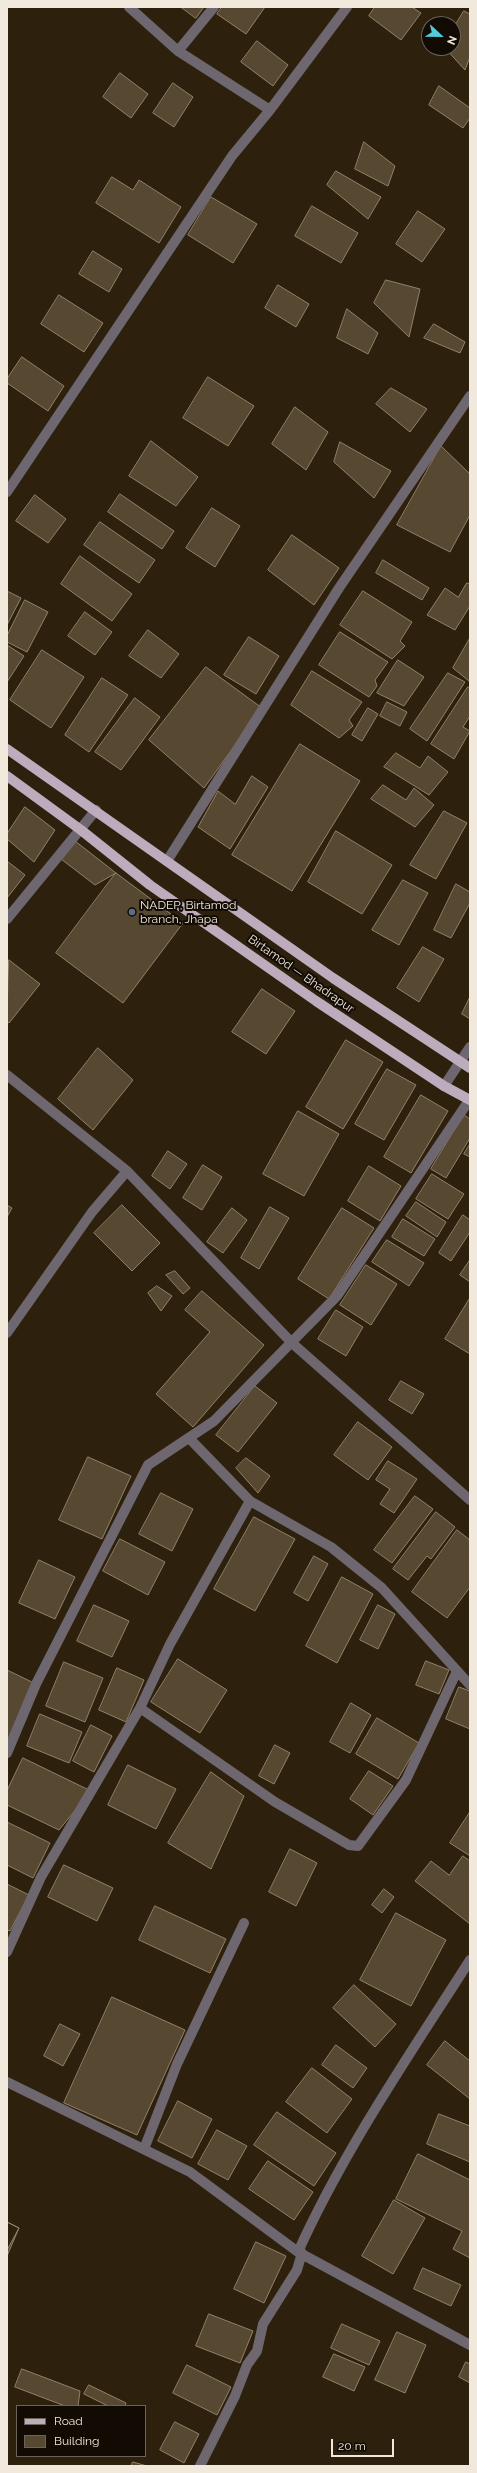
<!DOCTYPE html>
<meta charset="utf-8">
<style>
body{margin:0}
#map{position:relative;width:477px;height:2473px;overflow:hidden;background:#2d210d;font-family:Raleway,sans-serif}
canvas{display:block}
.frame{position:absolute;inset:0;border:8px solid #f1e9dc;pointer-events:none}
.legend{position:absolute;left:16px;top:2405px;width:130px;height:52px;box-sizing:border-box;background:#110b04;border:1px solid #6b645a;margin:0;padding:5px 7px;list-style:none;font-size:12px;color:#f1e9dc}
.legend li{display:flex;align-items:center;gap:8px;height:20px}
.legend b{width:20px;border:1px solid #6b645a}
.north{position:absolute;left:421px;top:16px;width:40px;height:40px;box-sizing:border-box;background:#110b04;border:1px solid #6b645a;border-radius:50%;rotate:112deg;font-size:11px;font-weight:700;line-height:16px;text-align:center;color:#f1e9dc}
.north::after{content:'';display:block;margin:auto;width:14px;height:18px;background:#52cbd7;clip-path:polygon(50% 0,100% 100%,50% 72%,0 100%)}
.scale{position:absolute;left:331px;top:2439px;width:63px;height:18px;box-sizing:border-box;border:2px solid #f1e9dc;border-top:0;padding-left:5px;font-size:12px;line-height:14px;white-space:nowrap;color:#f1e9dc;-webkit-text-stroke:3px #110b04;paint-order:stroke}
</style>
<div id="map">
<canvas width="477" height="2473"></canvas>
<div class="frame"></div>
<ul class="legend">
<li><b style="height:5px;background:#bdacbe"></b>Road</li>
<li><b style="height:11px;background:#574832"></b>Building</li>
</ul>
<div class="north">N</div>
<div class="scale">20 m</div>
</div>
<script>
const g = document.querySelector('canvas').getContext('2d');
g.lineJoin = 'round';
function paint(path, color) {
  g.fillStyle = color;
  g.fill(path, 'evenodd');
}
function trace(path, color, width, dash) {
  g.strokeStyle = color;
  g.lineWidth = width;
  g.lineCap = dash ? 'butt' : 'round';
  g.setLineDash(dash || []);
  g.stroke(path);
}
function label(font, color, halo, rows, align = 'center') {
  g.font = font + ' Raleway,sans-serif';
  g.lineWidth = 4;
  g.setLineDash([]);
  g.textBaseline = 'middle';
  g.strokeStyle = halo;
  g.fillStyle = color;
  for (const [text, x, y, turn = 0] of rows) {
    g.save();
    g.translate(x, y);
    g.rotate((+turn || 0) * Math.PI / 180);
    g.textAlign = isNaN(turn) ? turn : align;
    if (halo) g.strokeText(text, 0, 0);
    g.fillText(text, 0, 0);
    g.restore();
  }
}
const building = new Path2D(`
 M181,7H204L196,18Z
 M222,7H265L246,34L217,14Z
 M375,7H412L421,13L401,40L369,16Z
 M464,11L470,14V57L465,70L445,48H453V29Z
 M257,41L288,65L273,86L241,62Z
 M120,73L148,94L131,118L103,97Z
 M173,83L193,97L174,127L153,113Z
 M439,86L470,108V118L463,128L429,105Z
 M364,142L395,166L388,186L355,169Z
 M336,171L381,197L368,219L327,185Z
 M112,177L133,190L139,180L181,207L159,243L96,203Z
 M211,197L257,224L233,263L188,235Z
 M312,206L358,233L341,263L295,236Z
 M418,211L445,229L422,262L396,244Z
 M93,251L122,269L109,292L79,274Z
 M386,280L420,289L409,337L374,303Z
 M278,285L309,304L296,327L265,308Z
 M59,295L103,323L84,352L41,324Z
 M347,309L378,333L368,354L337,338Z
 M434,324L465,342L460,353L424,338Z
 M22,357L64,386L48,411L7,383V379Z
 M208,377L254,406L228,446L183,418Z
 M391,388L427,409L410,432L376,404Z
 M295,407L328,432L306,470L272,444Z
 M151,441L198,477L176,506L129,476Z
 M340,442L391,471L374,498L334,462Z
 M441,446L470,474V515L450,552L397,525Z
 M120,494L174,531L162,549L108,512Z
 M35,495L66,519L48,543L16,521Z
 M212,508L240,526L215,567L186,548Z
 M100,522L155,560L139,583L84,545Z
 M292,535L339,568L314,605L268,570Z
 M80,556L132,594L112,621L61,584Z
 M383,560L429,588L422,600L376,573Z
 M467,583L470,584V606L455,630L427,615L445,588L458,597Z
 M7,591L21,598L7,625Z
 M363,591L412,622L400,641L405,646L392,659L340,625Z
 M25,600L48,612L27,652L7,642V636Z
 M85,612L112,632L95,655L68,636Z
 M148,630L179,654L161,678L129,656Z
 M340,632L388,662L375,680L377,686L369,697L319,665Z
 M249,637L279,656L256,694L224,675Z
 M470,638V680L469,681L453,668Z
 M7,645L24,656L7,682Z
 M42,650L84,677L51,728L10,700Z
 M398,660L424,677L404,706L377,693Z
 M206,667L262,708L204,788L149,740Z
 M312,671L362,702L349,720L353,726L339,738L291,705Z
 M448,673L465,682L427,741L410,729Z
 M102,678L128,695L89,752L65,735Z
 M468,687L470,688V716L463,727L470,731L454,759L431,744Z
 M135,698L160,717L121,770L95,752Z
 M387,702L407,712L400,726L380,716Z
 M368,708L378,714L362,741L352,735Z
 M300,744L360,781L292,891L232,855Z
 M396,753L420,768L428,756L448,772L429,795L384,767Z
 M252,776L268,787L230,849L198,827L218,791L235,804Z
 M383,785L406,800L414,788L434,805L415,827L371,799Z
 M25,807L55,830L34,862L7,839V834Z
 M444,811L467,823L436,879L410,865Z
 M336,831L392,865L362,914L308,882Z
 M75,841L116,873L95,885L61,859Z
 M7,861L25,875L7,898Z
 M116,873L183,923L123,1003L56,953Z
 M403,880L428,893L399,945L372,930Z
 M456,884L470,892V903L451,938L434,930Z
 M423,947L444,959L419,1002L397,988Z
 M9,960L40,984L9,1023L7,1021Z
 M262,989L295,1011L266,1054L232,1032Z
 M470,997V1019L462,1014Z
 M346,1040L383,1062L343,1129L306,1107Z
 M98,1048L133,1080L93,1130L58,1099Z
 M387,1069L416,1085L384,1140L355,1124Z
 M421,1095L448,1111L411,1173L384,1157Z
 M298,1111L339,1134L304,1196L263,1174Z
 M464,1115L470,1119V1138L446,1178L431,1169Z
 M470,1144V1157L464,1154Z
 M168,1151L187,1164L170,1189L152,1176Z
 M203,1165L222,1177L202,1210L183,1198Z
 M369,1166L401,1186L380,1221L348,1201Z
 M432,1174L464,1194L448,1219L416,1199Z
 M416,1202L446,1222L437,1237L406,1216Z
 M7,1205L12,1208L7,1217Z
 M122,1205L160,1243L132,1271L94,1233Z
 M270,1207L289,1218L259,1269L241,1258Z
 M232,1208L247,1220L223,1253L207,1242Z
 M342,1208L374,1228L329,1299L298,1279Z
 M463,1215L470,1220V1232L451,1261L439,1253Z
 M403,1219L435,1239L424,1256L392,1237Z
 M387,1240L424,1263L409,1286L372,1262Z
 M470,1260V1282L460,1275Z
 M366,1265L397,1284L371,1325L340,1305Z
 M175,1271L190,1288L183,1294L166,1275Z
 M157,1286L172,1296L161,1311L148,1293Z
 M202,1291L264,1345L193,1427L156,1394L210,1332L185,1310Z
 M470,1298V1354L445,1339Z
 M336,1310L363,1327L346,1356L318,1339Z
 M401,1381L424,1394L412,1414L389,1400Z
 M255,1386L277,1403L238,1452L216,1435Z
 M358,1422L392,1447L368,1480L334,1455Z
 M88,1457L131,1476L102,1539L59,1520Z
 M246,1458L270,1476L258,1493L236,1468Z
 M388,1461L417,1479L394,1513L380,1504L390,1489L376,1480Z
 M161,1493L193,1509L172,1551L139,1534Z
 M415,1496L433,1509L392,1563L374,1550Z
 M436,1512L455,1527L431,1559L427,1556L408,1580L393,1569Z
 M254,1517L295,1539L255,1611L214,1589Z
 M457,1530L470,1540V1587L447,1618L412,1592Z
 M120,1539L165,1562L148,1595L103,1571Z
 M314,1556L328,1564L308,1601L294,1593Z
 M39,1560L75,1577L55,1619L19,1603Z
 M342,1577L373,1594L337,1663L306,1646Z
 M94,1605L129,1621L112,1657L77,1641Z
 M378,1605L395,1614L378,1649L360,1640Z
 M178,1659L227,1690L200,1733L151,1702Z
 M426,1661L449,1670L439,1694L416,1685Z
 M64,1662L103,1678L85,1722L46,1706Z
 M117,1668L144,1680L126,1722L99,1710Z
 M7,1670L36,1684L7,1745Z
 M459,1687L470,1691V1729L446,1719Z
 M351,1703L371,1715L350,1753L330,1742Z
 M40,1714L82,1732L69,1763L27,1746Z
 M377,1718L419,1743L398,1779L356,1754Z
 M91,1725L112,1736L94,1772L73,1761Z
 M275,1745L290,1753L274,1784L259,1776Z
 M23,1758L91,1791L59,1830L7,1805V1791Z
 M128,1765L176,1789L156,1829L108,1805Z
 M369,1771L393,1786L373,1815L350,1799Z
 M211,1772L244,1796L211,1869L168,1843Z
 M470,1812V1856L450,1843Z
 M7,1822L50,1843L33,1878L7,1865Z
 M290,1849L317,1863L296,1906L269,1892Z
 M463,1856L470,1861V1924L415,1881L431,1861L449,1875Z
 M64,1865L113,1888L97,1921L48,1897Z
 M7,1884L29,1895L10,1931L7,1930Z
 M384,1889L394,1897L382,1913L372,1905Z
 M155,1906L226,1939L210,1973L139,1940Z
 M396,1913L446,1940L411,2006L360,1980Z
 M354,1985L396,2024L375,2047L333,2008Z
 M112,1997L185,2030L137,2135L64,2103Z
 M60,2024L80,2034L63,2066L44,2056Z
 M445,2041L470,2061V2099L427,2065Z
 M336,2045L367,2068L353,2088L322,2065Z
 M312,2068L352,2099L327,2133L286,2102Z
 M178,2101L212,2119L192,2158L158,2141Z
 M277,2112L336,2153L314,2186L254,2145Z
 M439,2114L470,2126V2162L427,2144Z
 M217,2130L247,2146L228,2180L198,2164Z
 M418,2154L470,2180V2258L453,2249L462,2231L396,2199Z
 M268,2161L313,2192L294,2220L249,2189Z
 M394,2200L425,2218L393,2274L362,2256Z
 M7,2222L19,2228L7,2250Z
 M7,2222L19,2228L7,2256Z
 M256,2242L286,2256L264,2303L234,2289Z
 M423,2268L461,2285L451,2306L414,2289Z
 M209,2314L253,2331L240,2363L196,2346Z
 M342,2324L380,2341L369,2365L331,2348Z
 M397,2332L426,2345L405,2393L375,2380Z
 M334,2354L365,2367L354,2391L323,2377Z
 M466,2362L470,2364V2383L459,2377Z
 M187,2365L231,2387L217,2415L173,2393Z
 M22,2369L80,2391L78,2406H65L15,2387Z
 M89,2385L126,2403L125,2406H108L84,2394Z
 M175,2422L199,2434L184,2463L160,2450Z
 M133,2462L147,2466H131Z`);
const street = new Path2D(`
 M178,51L214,7
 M270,110L347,7
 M7,492L232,156L270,110L178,51L129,7
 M167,861L339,588L470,396
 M7,919L96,810
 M7,1075L127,1171L292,1343L470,1500
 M444,1086L470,1047
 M7,1333L92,1212L127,1171
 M189,1438L250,1501L170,1644L140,1708L275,1802L349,1845L358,1846L406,1780L457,1671
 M250,1501L331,1547L382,1588L470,1685
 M7,1753L36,1684L148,1465L214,1421L337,1296L470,1099
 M7,1952L41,1877L140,1708
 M7,2082L190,2172L298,2252L470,2345
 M144,2149L177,2064L244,1923
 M200,2466L235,2396L247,2365L257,2351L263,2324L297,2270L302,2253L298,2252C344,2150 410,2054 470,1960`);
const primary = new Path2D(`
 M7,749L333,978L470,1068
 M7,776L81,830L150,885L316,1001L444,1086L470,1100`);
const markers = [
 [132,912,4,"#5c6f8a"]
];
const poiNames = [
 ["NADEP, Birtamod",140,905],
 ["branch, Jhapa",140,919]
];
const streetNames = [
 ["Birtamod — Bhadrapur",301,974,35]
];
paint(building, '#574832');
trace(building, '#90816b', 1);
trace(street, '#6f6770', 10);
trace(primary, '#bdacbe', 10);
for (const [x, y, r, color] of markers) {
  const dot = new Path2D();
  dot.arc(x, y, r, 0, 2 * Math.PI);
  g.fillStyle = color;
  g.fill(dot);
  trace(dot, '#110b04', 1.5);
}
label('12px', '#f1e9dc', '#110b04', poiNames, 'left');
label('12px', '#f1e9dc', '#110b04', streetNames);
</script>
